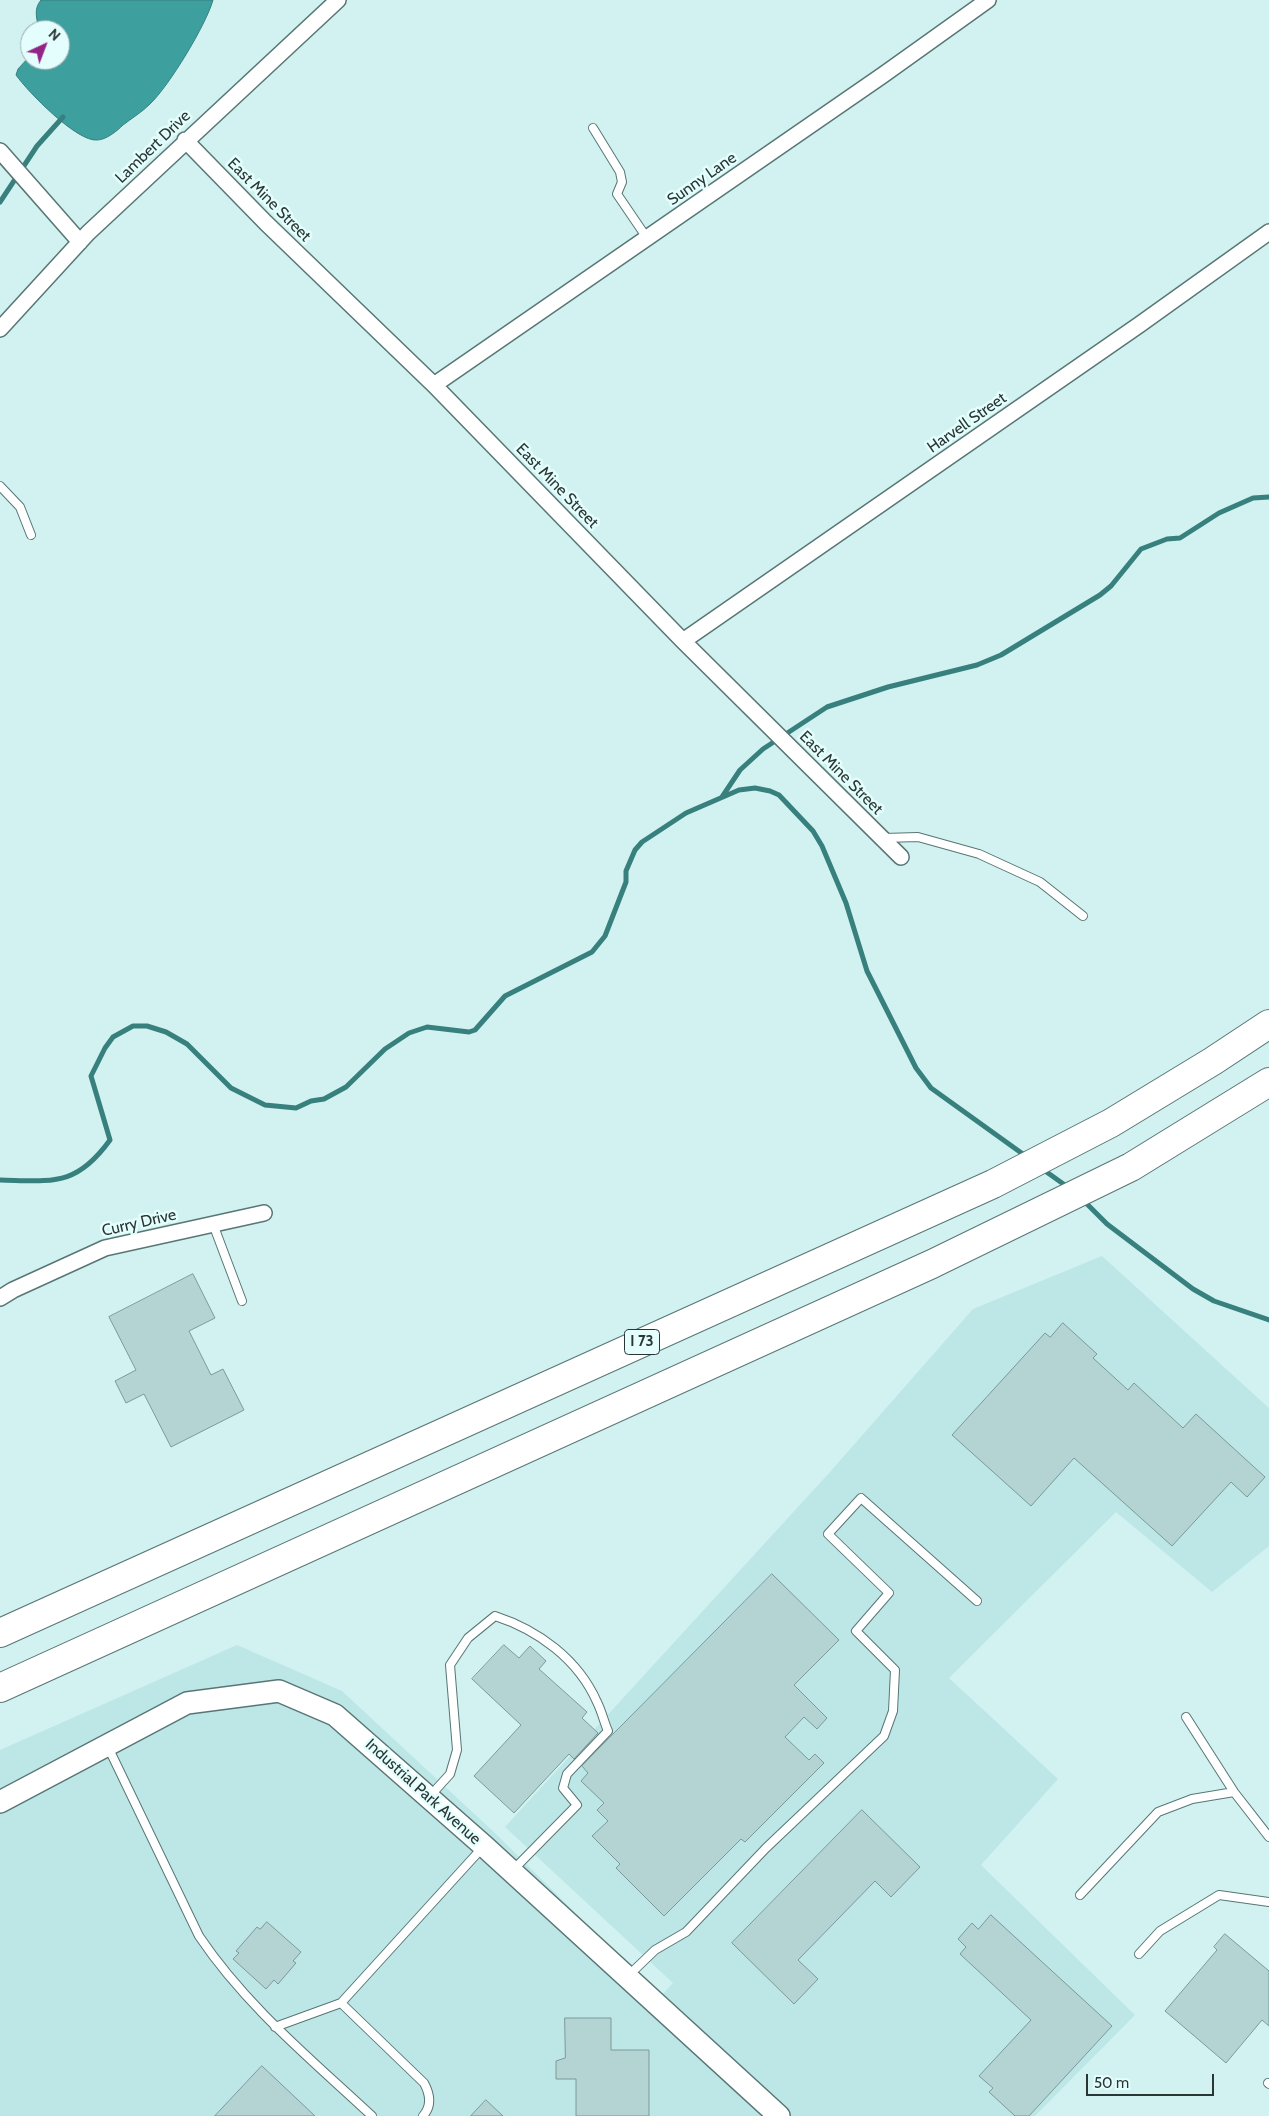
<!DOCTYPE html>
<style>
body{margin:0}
#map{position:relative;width:1269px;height:2116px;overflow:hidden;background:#d1f2f0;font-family:Cabin,sans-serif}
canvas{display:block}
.north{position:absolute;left:20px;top:20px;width:50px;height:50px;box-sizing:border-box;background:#e3fefc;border:1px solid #99aeac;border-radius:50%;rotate:43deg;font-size:14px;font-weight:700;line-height:20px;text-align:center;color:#293635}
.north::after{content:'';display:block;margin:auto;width:18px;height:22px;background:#932586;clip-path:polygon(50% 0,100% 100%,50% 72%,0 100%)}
.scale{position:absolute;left:1086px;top:2074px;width:128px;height:22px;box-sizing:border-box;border:2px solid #293635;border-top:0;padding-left:6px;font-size:15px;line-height:18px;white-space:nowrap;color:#293635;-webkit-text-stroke:4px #e3fefc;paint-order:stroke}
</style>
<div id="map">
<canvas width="1269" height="2116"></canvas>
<div class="north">N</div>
<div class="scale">50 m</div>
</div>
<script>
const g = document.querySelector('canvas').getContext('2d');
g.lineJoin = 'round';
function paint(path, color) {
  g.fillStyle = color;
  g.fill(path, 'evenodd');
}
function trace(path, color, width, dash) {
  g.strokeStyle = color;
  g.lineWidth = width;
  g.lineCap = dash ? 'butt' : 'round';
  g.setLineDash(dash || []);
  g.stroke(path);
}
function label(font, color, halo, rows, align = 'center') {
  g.font = font + ' Cabin,sans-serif';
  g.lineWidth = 5;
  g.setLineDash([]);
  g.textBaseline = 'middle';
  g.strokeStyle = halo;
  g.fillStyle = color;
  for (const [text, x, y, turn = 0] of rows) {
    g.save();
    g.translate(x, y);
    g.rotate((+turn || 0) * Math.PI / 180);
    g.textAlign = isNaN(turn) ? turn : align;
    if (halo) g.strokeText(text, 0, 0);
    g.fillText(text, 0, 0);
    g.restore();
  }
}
const built = new Path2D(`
 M1102,1256L1269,1408V1546L1212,1592L1116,1512L949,1678L1058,1779L981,1865L1135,2015L1035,2116H0V1750L237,1645L342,1691L496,1834L660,1997L673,1983L505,1827L830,1472L973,1309Z`);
const water = new Path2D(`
 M41,0H213C206,25 169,86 150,104C142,112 132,118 123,125C117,131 106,140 97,140C77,142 28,92 16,75L18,69L30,56V60H60V30H39C37,19 33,9 41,0Z`);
const stream = new Path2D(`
 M0,202L37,146L63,117
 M722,797L740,770L763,749L827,707L888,687L977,665L1001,655L1100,595L1111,586L1141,549L1167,539L1180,538L1219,513L1253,498L1269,497
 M1041,1168L1069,1188
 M0,1180C53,1181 76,1187 110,1140L91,1076L105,1048L113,1037L133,1026H147L166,1032L187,1044L231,1088L265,1105L296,1108L311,1101L324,1099L346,1087L385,1049L409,1033L427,1027L469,1032L475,1030L505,996L592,952L605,936L626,882V871L635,850L642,842L686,813L739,790L755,788L770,791L779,795L813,831L822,846L846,903L867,971L916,1068L931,1088L1027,1157
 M1083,1200L1107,1224L1193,1289L1214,1301L1269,1320`);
const building = new Path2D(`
 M193,1274L215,1318L189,1331L211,1375L223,1369L244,1410L171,1447L144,1394L126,1403L115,1381L136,1370L109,1317Z
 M1063,1323L1097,1354L1093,1358L1128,1390L1134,1383L1183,1428L1196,1414L1265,1477L1247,1497L1231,1482L1172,1546L1074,1458L1031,1506L952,1435L1045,1333L1050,1337Z
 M772,1574L839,1640L794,1685L827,1718L817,1729L804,1717L785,1737L809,1760L815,1754L824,1763L745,1842L741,1839L664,1916L616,1868L620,1864L592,1836L608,1821L597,1810L604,1803L581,1781L588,1773L582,1766Z
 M504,1645L519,1658L530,1646L546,1661L539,1669L587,1712L582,1718L598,1733L574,1759L569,1754L514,1813L474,1776L521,1725L472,1679Z
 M862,1810L920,1867L891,1897L875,1881L798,1960L818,1979L794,2004L732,1943Z
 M991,1915L1112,2026L1029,2116H1015L989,2092L993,2088L979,2076L1031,2020L960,1954L966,1947L958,1939L972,1923L978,1929Z
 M267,1922L301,1952L293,1961L296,1963L278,1984L274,1980L266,1989L233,1959L239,1953L236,1951L257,1927L260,1929Z
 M1225,1934L1269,1971V2026L1262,2020L1226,2063L1165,2011L1217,1950L1214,1947Z
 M565,2018H611V2050H649V2116H576V2079H556V2061L565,2058Z
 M262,2066L315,2116H215Z
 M486,2100L503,2116H471Z`);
const lane = new Path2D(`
 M593,128L620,172L622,182L617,194L647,238
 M0,486L20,507L31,535
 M884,838L918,837L979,854L1040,882L1083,916
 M213,1224L242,1301
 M1186,1717L1234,1792L1269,1837
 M108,1747L199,1936C246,2006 311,2059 372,2116
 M430,1796L450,1774L457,1750L450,1665L468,1638L495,1616C538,1630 578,1659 597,1702C602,1712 604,1722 608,1731L567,1774L563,1788L577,1805L513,1870
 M1080,1895L1158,1812L1192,1799L1234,1792
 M1139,1954L1160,1931L1219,1895L1269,1902
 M628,1976L655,1950L686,1932L766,1848L884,1736L893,1711L895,1670L856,1631L889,1593L828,1534L861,1498L977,1601
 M341,2003L483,1847
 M275,2027L341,2003L424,2083C430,2094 432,2106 423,2116
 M1268,2083L1269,2084`);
const street = new Path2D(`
 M185,140L266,223L434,385L683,641L901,857
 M0,151L80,242
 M0,329L88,233L338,0
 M434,385L883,75L988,0
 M683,641L1139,325L1269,232
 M0,1298L13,1290L105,1248L264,1213`);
const secondary = new Path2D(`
 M0,1802L187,1703L279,1691L335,1715L484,1846L779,2116`);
const highway = new Path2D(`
 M0,1633L993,1184L1111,1123L1213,1061L1269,1024
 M0,1688L932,1264L1131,1167L1269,1082`);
const shields = [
 [642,1342,35]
];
const shieldNames = [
 ["I 73",642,1342]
];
const streetNames = [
 ["Lambert Drive",153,147,-44],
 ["Sunny Lane",702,179,-35],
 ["East Mine Street",269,200,45],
 ["Harvell Street",967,423,-35],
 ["East Mine Street",557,486,46],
 ["East Mine Street",841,773,45],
 ["Curry Drive",139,1223,-13],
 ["Industrial Park Avenue",423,1792,42]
];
paint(built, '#bde7e6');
paint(water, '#3d9f9e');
trace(water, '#37807e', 1);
trace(stream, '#37807e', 5);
paint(building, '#b4d4d3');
trace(building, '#7b9a99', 1);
trace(lane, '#587675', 10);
trace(street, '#587675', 18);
trace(secondary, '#587675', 24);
trace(highway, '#587675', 30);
trace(lane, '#fff', 8);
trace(street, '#fff', 15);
trace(secondary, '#fff', 21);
trace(highway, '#fff', 28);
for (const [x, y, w] of shields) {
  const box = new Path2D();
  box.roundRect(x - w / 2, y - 12.5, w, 25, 4);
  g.fillStyle = '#e3fefc';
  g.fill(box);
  trace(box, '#293635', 1);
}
label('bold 15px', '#293635', null, shieldNames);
label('16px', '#293635', '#e3fefc', streetNames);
</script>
